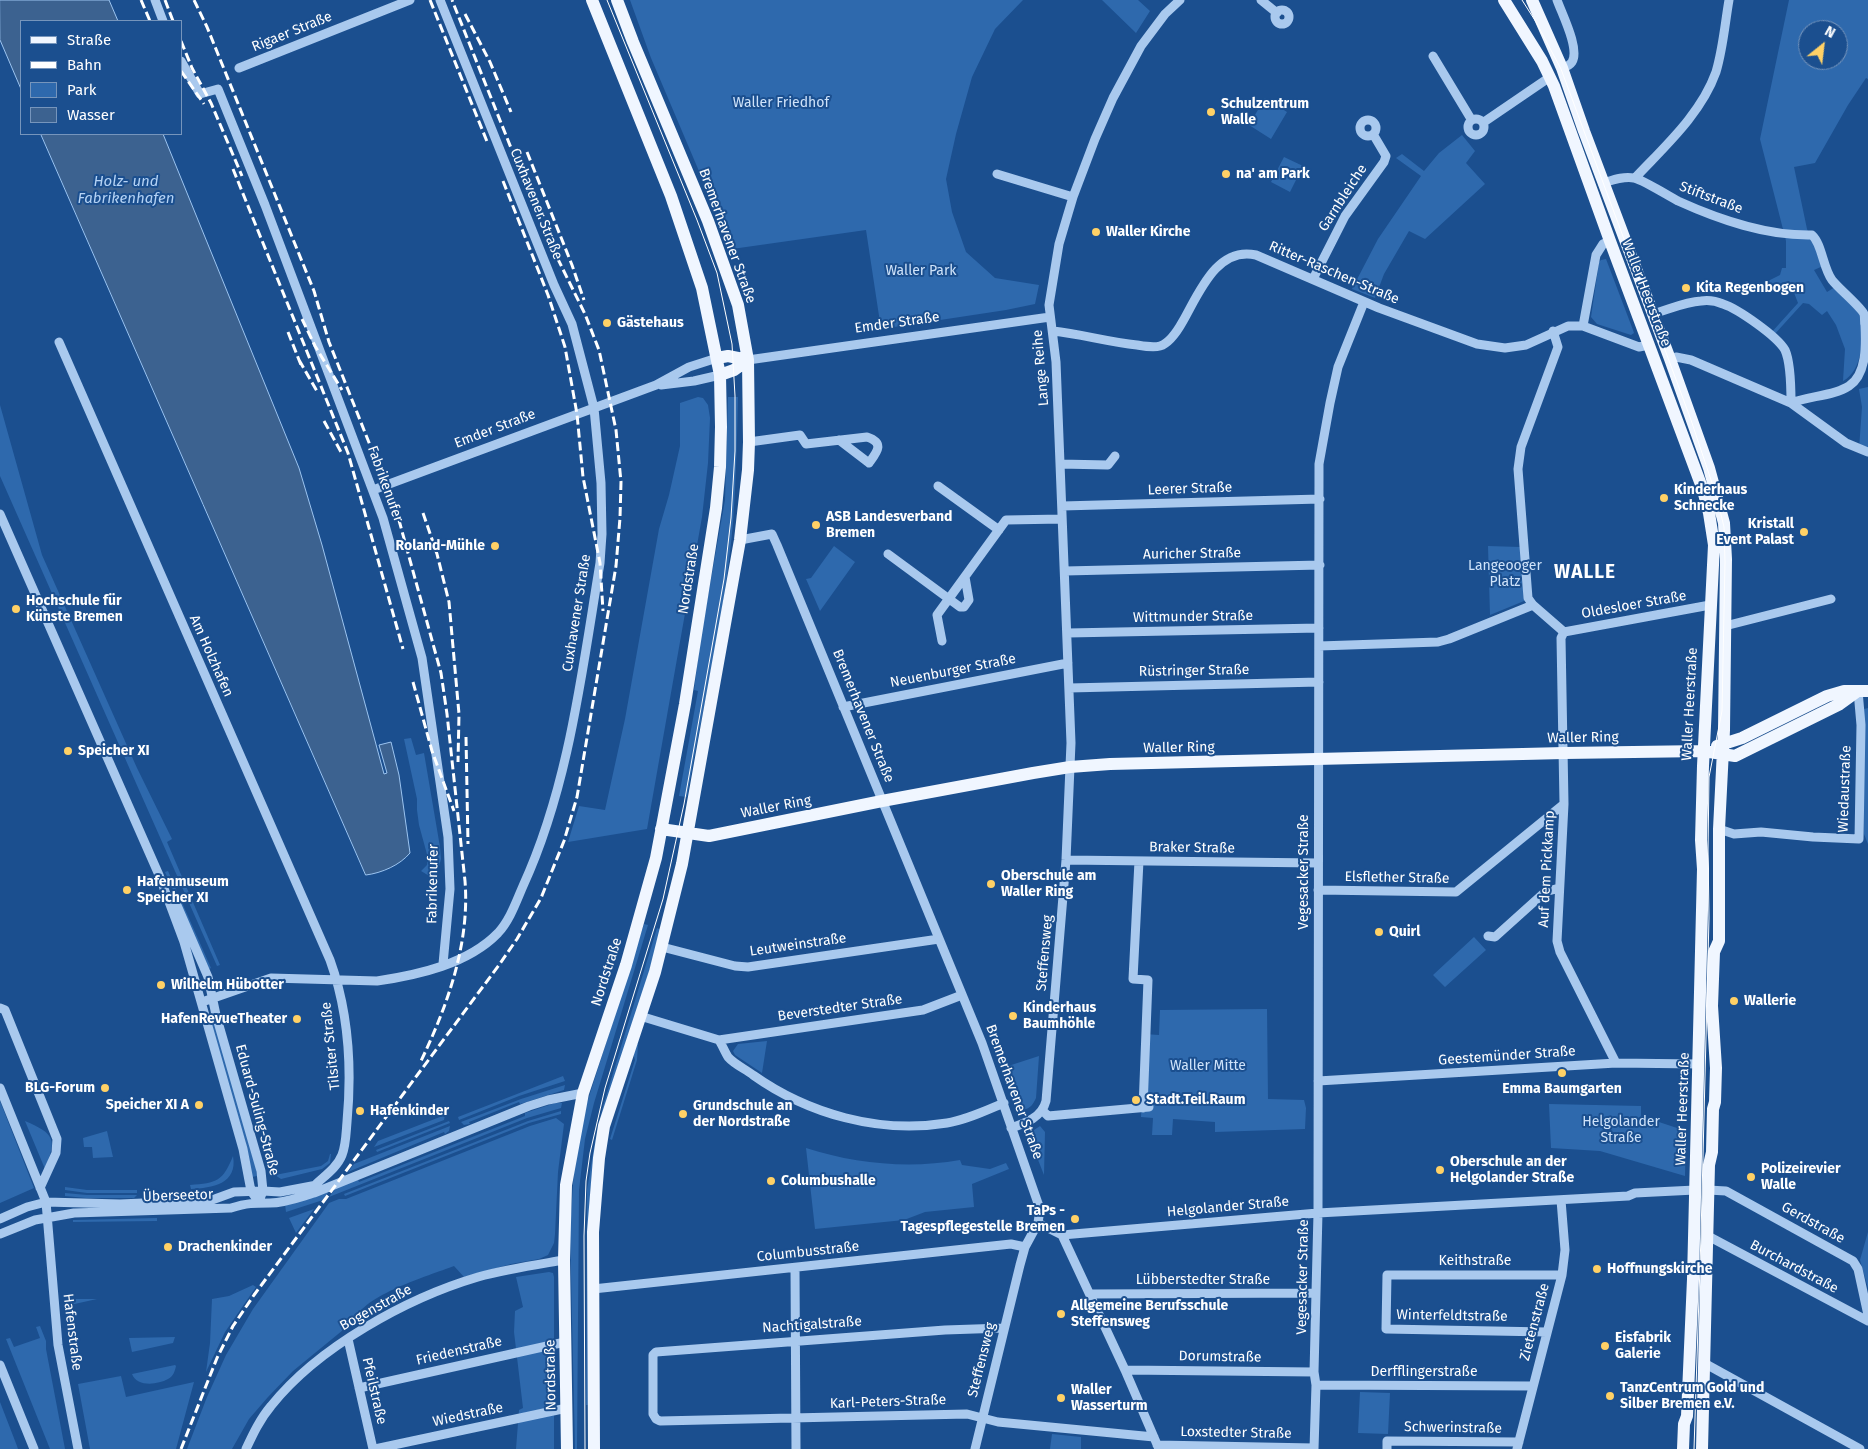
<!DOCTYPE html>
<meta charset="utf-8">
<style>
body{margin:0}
#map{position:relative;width:1868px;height:1449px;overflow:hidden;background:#1b4f8f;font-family:"Fira Sans",sans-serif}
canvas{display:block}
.legend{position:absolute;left:20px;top:20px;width:162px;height:115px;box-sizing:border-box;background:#1b4f8f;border:1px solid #7695bc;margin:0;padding:6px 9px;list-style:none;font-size:15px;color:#fff}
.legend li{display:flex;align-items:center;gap:10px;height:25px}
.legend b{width:25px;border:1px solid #7695bc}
.north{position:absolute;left:1798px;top:20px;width:50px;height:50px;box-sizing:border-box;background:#1b4f8f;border:1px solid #7695bc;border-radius:50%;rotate:29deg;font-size:14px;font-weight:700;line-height:20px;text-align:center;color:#fff}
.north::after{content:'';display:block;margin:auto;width:18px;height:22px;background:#ffd166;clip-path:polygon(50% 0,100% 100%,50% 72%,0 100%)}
</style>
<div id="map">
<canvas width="1868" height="1449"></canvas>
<ul class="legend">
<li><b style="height:6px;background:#f0f6ff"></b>Straße</li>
<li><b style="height:6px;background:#fff"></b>Bahn</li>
<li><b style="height:14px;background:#2e69ad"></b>Park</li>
<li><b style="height:14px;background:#3c6290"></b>Wasser</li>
</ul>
<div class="north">N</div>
</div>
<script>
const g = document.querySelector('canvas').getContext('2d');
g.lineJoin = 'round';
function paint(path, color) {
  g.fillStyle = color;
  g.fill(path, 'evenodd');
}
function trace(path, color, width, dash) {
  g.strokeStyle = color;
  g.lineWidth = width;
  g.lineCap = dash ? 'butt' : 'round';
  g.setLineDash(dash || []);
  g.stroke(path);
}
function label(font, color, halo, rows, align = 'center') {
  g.font = font + ' "Fira Sans",sans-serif';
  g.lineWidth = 4;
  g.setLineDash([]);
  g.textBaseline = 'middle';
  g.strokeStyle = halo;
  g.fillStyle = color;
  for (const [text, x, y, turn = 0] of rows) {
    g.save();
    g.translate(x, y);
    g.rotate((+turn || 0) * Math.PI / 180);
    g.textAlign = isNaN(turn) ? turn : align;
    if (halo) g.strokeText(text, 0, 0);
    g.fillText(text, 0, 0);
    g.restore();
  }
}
const green = new Path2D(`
 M630,0H1023L995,29L972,77L956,134L946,179L952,212L966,252L995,278L1039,285L1035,304L1006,310L881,329L866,230L732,249L651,58Z
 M1102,0H1138L1150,11L1136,33Z
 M1789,0H1868V79L1866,78L1848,105L1815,163L1794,167L1807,229L1823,266L1814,270L1827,292L1835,287L1861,315C1863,336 1864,370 1843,381L1845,349L1836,325L1827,311L1822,315L1809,304L1803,303L1773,336L1770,334L1798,303L1791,285L1784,293L1766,282L1780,275L1782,268H1786V241L1760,139ZM1808,30H1838V60H1808Z
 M1265,98L1287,112L1271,139L1249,125Z
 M1462,135L1475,151L1466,163L1485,184L1425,239L1409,231L1384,274L1375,298L1352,289L1378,239L1421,176L1396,158L1402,154L1424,171L1439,153Z
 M1284,157L1303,166L1290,192L1271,182Z
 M1606,259L1633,330L1634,333L1631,335L1597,324L1591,317L1599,262L1601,260Z
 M1868,387V452L1859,449L1862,407L1859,389Z
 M698,397L703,398L708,405L710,418L708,463L702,517L647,829L568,842L579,806L605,810L625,719L659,529L669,495L680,446V403Z
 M728,397H738C737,439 736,481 733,523C725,615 703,706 687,797L679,796L698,691L694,690L701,635L725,500Z
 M0,405L42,555L137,768L172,839L167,842L220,965L217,966L0,476Z
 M834,546L855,562L820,611L806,579L811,578Z
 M1488,546L1520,547L1524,601L1490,615Z
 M1868,708V844L1864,834V709Z
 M411,738L416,755L424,753L440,847L441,859L437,874L431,877L421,871L427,865L428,858L419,825L417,810V799L404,739Z
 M168,871L211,968L209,969L165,872Z
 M644,924L648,925L594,1103L585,1139L579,1190L577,1449H575L570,1230L574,1169L586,1106Z
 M657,928L661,930L592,1170C585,1248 589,1327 589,1405H586L587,1190L595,1141L603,1106Z
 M1474,937L1486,950L1445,987L1433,975Z
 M1267,1009L1268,1099L1304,1100L1306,1108L1305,1129L1215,1132V1122L1173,1119L1172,1135H1152L1153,1118L1141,1117L1144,1034L1159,1035L1160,1010Z
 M214,1020L256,1167L257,1176L252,1177L245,1140L209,1021Z
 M767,1041L762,1073L735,1055L733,1051L738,1044Z
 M636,1044H638L637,1060L612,1140L610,1139L635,1060L633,1053Z
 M1039,1056L1036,1098C1033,1105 1028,1112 1019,1108L1005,1067Z
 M563,1076L565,1081L519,1096L459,1120L458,1117Z
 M565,1085L564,1090L520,1104L519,1102L469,1122L470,1124L464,1125L461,1122L521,1099Z
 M0,1101L34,1188L0,1203Z
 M555,1103H562L561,1108L527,1118L329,1197L336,1188L358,1179L359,1182L525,1116V1113Z
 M1549,1104L1641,1106V1116L1686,1131L1685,1176L1600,1151L1551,1148Z
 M561,1111V1114L529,1123L345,1196L344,1194L528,1121Z
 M445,1115L444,1120L374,1147L378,1141Z
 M556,1118L564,1124L558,1172L555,1234L554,1243L548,1255L539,1259L511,1264L464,1277L454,1266C428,1276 363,1295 354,1321L293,1371L268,1397L249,1419L232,1449H187L207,1397L226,1355L253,1309L329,1203L339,1199H346L530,1126Z
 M25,1121C55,1134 57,1139 45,1169Z
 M449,1121L450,1123L377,1152L376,1150Z
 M450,1126L449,1131L445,1134L444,1132L348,1172L354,1164Z
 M1040,1126L1045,1132L1044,1175L1029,1137L1034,1130Z
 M107,1131L113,1157L93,1158L92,1147H84L83,1138Z
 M806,1148C856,1164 909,1169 960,1160L962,1165L990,1169L1006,1163L1009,1169L972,1184L974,1207L925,1212L904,1220L815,1229Z
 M330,1154H331L330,1163L322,1169L281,1179L275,1175L321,1166L328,1161Z
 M233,1156C238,1184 212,1188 191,1189L190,1185C217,1183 223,1181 233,1156Z
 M65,1187L87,1190H137V1193H87L65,1190Z
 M330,1190L323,1200L286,1212L285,1204Z
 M65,1193L87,1195H137L134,1198H86L65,1196Z
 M314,1209L296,1233L289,1218Z
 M157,1218V1221L73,1222V1220Z
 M1868,1232V1288L1860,1260Z
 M549,1272L553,1273L554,1277V1449H516L519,1410L523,1408L514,1332L515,1311L523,1307L516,1277Z
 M253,1285L256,1287L225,1332L206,1372L210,1343L212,1299L229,1296Z
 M69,1299H97L70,1305L74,1329L69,1330L67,1301Z
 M40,1326L46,1341V1349L65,1449H50L6,1339L10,1338L14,1347L40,1338L36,1327Z
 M175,1337L173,1343L132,1352L129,1338Z
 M175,1365L176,1366C175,1371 173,1377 168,1379C157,1385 137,1387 132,1374Z
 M121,1376L126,1397L194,1382L176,1449H90L78,1384Z
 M1360,1392L1390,1393L1388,1434L1358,1433Z
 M0,1402L17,1446L18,1449H0Z
 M1052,1434L1081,1437V1449H1050Z`);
const water = new Path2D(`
 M0,0H109L118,21H21V89L0,40Z
 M41,134H163L299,468L322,545L384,774L387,773L379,745L391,742L399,775L410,853C400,865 382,873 366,875Z`);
const minor = new Path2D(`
 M155,0L163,21
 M1261,0L1277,13
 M1557,0C1562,14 1580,49 1572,62C1570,65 1566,67 1562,68
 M1275 17a7 7 0 1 1 14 0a7 7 0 1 1-14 0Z
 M1433,56L1471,119
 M181,61L200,94L218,89L265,205L383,518L422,658L448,837L450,889L443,964
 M239,68L410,0
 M1468 127a8 8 0 1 1 16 0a8 8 0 1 1-16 0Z
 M1360 128a8 8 0 1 1 16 0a8 8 0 1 1-16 0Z
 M1484,122L1550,77
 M997,174L1073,197
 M1635,178C1665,146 1701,114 1716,72C1723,49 1725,23 1729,0
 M1603,183C1613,180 1623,176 1634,178C1641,179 1669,196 1678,201C1720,220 1766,236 1812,235C1822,244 1823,268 1832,280C1839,289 1860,306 1864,314C1865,317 1864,322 1865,325C1866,344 1867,374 1849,386C1834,396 1808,396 1791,403
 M1313,279L1345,216L1384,162L1386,156L1373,134
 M1652,314C1668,310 1684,302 1701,301C1708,300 1716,301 1723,304C1738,309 1777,336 1785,350C1791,363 1791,389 1791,403
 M1583,326L1596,255L1603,244L1610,241
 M1053,331C1081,334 1108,342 1137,345C1143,346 1153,348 1160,346C1170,343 1178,330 1183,321C1199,293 1217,246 1256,255L1379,308L1477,344L1505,348L1526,345L1568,326H1583L1639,347L1649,345
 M1553,331L1558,347L1521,447L1518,469L1528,598L1533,605L1564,632
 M59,342L330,960C348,1010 352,1068 347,1122C346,1133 346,1145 342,1155C337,1168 323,1177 314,1186
 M1670,359L1676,357L1691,360L1791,403L1846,443L1868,452
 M748,360L1050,317
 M661,385L694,381L720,375
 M749,442L800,435L806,444L867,437C885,443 877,452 869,463L839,440
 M1060,464L1108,465L1115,456
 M938,486L999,530
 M373,490L656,385L689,367L717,358
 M1062,506L1320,499
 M0,514L159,875L184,942L243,1149L251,1191L259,1202
 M740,540L772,534L777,545L982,1043L1040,1209L1038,1223L1025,1247L1020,1265L975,1449
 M888,554L960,607H964L969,600L965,577
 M1065,571L1320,565
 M1725,626L1831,599
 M1564,632L1561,638L1564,804L1557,941L1560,952L1616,1063
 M1564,632L1710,605
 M1068,633L1319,628
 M942,641L937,615L1006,520L1062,519
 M1319,646L1438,642L1449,639L1533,605
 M1069,688L1319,682
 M843,707L1068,663
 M1719,829L1734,834L1761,832L1813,837L1859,839L1861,725L1858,691
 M1066,860L1318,863
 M1139,861L1133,979L1148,980L1143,1108
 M1318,890L1456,892L1564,804
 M173,896L208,977L216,1015L261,1171L263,1191L261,1196
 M1488,936L1495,937L1545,892L1559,888
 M662,947L735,966L748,967L939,939
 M202,1002L271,978L377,981C418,975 468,964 498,933C510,920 516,902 523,886C569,786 582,671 600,563L602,534L601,483L594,408L572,324L554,285L440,0
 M0,1008L5,1010L57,1139L56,1153L40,1188
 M640,1016L719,1040C722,1045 725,1052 728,1057C734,1064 745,1069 753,1075C808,1114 879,1134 947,1123C966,1120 985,1111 1004,1103
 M719,1040L923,1010L962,995
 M1318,1081L1616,1063L1699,1064
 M0,1088L46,1202L58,1345L78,1449
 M1043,1111L1048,1116L1149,1107
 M1011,1128C1026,1123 1042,1117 1046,1101L1066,860L1071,743L1056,362L1049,305L1059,244L1073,197L1095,139L1113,98L1141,46L1165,14L1180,0
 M1708,1190L1726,1191L1853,1261L1858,1269L1868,1315
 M0,1219L27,1207L46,1202L120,1204L212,1200L234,1192L263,1191L280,1192L317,1185
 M1038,1223L1062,1235L1125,1370L1159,1449
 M0,1234L35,1220L74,1213L231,1208C247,1203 254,1203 270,1203C285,1203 300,1197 314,1193L529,1106L548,1100L583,1093
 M1062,1235L1318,1213L1628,1196L1635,1193L1695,1190
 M1708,1236L1868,1321
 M795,1268L796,1449
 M593,1289L1011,1244L1025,1247
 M1090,1294L1316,1293
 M1004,1328L945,1330L656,1352L653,1355V1414L656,1419L660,1421L967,1414L998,1422L1154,1437
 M1547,1332L1386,1329L1387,1275H1562
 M348,1339L373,1449
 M1704,1363L1860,1449
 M0,1365L34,1449
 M1125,1370L1314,1372
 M1316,1385L1533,1386
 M359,1388L565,1342
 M1157,1445L1314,1448
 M246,1449C253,1434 260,1419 271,1406C318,1347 407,1298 478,1277C507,1269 535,1265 564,1260
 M375,1449L567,1408
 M1314,1449L1316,1385L1314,1372L1318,1213L1319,464L1330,403L1338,367L1364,302
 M1387,1449V1441L1519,1442
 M1517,1449L1562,1275L1565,1250L1561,1200`);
const major = new Path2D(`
 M1504,0L1542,61L1554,86L1610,241L1703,490L1709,513L1714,545L1703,766L1701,840L1703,869L1693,1279L1687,1416L1684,1424L1683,1449
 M1532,0L1562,68L1584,131L1670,359L1709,468L1724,523L1726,559L1724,730L1719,829V941L1714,952L1712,1006L1716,1068L1715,1102L1713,1109L1712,1152L1709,1165L1702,1449
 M717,358L728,356L748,360
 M720,375L734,370L748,360
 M1717,746L1742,738L1827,696L1844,691H1868
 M661,829L709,836L882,801L1033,773L1070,767L1110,764L1564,753L1703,751L1735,756L1840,704L1858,691
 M567,1449L564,1260L566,1185L583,1093L626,965L656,858L685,704L716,508L720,467L721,427L720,375L702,288L671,196L592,0
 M594,1449L593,1232L599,1158L604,1126L655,972L682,864L740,540L748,470L749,442L748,360L738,305L708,221L633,42L617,0`);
const tram = new Path2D(`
 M1522,0L1536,22L1561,69L1691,420L1717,498L1724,527L1725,562L1722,711L1709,777L1708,850L1709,918L1701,1235L1694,1449
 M585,1449L584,1236L586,1181L590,1153L605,1088L663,899L684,804L724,579L731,518L735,451V396L732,344L717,273L697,220L607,0`);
const rail = new Path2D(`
 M141,0L150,21
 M165,0L173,21
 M194,0L207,27L314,291L329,342L397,513L441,673L447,714L465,881C470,944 447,1007 420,1063
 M430,0L488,144
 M465,14L490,62L511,112
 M181,41L192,68L211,103L242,176
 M181,71L204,104
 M527,152L572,265L584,300
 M233,169L348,453L403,649
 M503,181L548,295L565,347L577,414L583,477L600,563L603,611
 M302,319L315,346L342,390
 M288,332L301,365
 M299,360L318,393
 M324,421L341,452
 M423,513L437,554L449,602L459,714L458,762
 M413,682L432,751L454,811
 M466,737L468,844
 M181,1449L217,1358L233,1326L254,1295L499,965L517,939L541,898L564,841L577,797L616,566L620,518L621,482L616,430L599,350L585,314L550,243L533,203L452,0`);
const markers = [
 [1211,112,5,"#ffd166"],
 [1226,174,5,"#ffd166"],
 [1096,232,5,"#ffd166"],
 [1686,288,5,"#ffd166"],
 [607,323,5,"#ffd166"],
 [1664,498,5,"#ffd166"],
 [816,525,5,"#ffd166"],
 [1804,532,5,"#ffd166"],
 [495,546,5,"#ffd166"],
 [16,609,5,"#ffd166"],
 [68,751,5,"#ffd166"],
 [991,884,5,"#ffd166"],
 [127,890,5,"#ffd166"],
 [1379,932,5,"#ffd166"],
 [161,985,5,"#ffd166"],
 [1734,1001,5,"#ffd166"],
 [1013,1016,5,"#ffd166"],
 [297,1019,5,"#ffd166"],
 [1562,1073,5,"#ffd166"],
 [105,1088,5,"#ffd166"],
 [1136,1100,5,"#ffd166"],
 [199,1105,5,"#ffd166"],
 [360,1111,5,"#ffd166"],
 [683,1114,5,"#ffd166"],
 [1440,1170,5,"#ffd166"],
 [1751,1177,5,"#ffd166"],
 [771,1181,5,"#ffd166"],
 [1075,1219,5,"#ffd166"],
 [168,1247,5,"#ffd166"],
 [1597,1269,5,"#ffd166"],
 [1061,1314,5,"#ffd166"],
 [1605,1346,5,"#ffd166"],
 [1610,1396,5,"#ffd166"],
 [1061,1398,5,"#ffd166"]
];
const streetNames = [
 ["Rigaer Straße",292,32,-22],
 ["Garnbleiche",1343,198,-57],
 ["Stiftstraße",1711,198,21],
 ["Cuxhavener Straße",536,204,68],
 ["Bremerhavener Straße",727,236,70],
 ["Ritter-Raschen-Straße",1334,273,23],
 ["Waller Heerstraße",1646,293,69],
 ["Emder Straße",897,323,-8],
 ["Lange Reihe",1041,368,-95],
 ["Emder Straße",495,429,-21],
 ["Fabrikenufer",385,484,70],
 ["Leerer Straße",1190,489,-2],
 ["Auricher Straße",1192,554,-1],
 ["Nordstraße",689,579,-81],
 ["Oldesloer Straße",1634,605,-10],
 ["Cuxhavener Straße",577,613,-81],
 ["Wittmunder Straße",1193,617,-1],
 ["Am Holzhafen",211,656,66],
 ["Neuenburger Straße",953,671,-11],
 ["Rüstringer Straße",1194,671,-1],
 ["Waller Heerstraße",1690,704,-87],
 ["Bremerhavener Straße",863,716,68],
 ["Waller Ring",1583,738,-1],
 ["Waller Ring",1179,748,-1],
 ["Wiedaustraße",1845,789,-88],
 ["Waller Ring",776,807,-11],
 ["Braker Straße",1192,848,1],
 ["Auf dem Pickkamp",1547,869,-87],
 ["Vegesacker Straße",1304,872,-90],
 ["Elsflether Straße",1397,878,1],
 ["Fabrikenufer",433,884,-89],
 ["Leutweinstraße",798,945,-8],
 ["Steffensweg",1045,953,-85],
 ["Nordstraße",607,972,-72],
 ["Beverstedter Straße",840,1008,-8],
 ["Tilsiter Straße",331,1046,-96],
 ["Geestemünder Straße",1507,1056,-4],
 ["Bremerhavener Straße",1014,1092,70],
 ["Waller Heerstraße",1683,1109,-88],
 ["Eduard-Suling-Straße",257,1110,75],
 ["Überseetor",178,1196,-2],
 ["Helgolander Straße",1228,1207,-5],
 ["Gerdstraße",1813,1223,29],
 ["Columbusstraße",808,1252,-6],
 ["Keithstraße",1475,1261],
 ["Burchardstraße",1794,1267,28],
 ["Vegesacker Straße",1303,1277,-89],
 ["Lübberstedter Straße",1203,1280],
 ["Bogenstraße",376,1308,-29],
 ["Winterfeldtstraße",1452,1316,1],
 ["Zietenstraße",1535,1322,-75],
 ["Nachtigalstraße",812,1325,-4],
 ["Hafenstraße",72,1332,83],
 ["Friedenstraße",459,1351,-13],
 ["Dorumstraße",1220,1357,1],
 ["Steffensweg",982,1360,-76],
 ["Derfflingerstraße",1424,1372],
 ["Nordstraße",551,1375,-91],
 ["Pfeilstraße",374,1391,77],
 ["Karl-Peters-Straße",888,1402,-2],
 ["Wiedstraße",468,1415,-12],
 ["Schwerinstraße",1453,1428,1],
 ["Loxstedter Straße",1236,1433,1]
];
const parkNames = [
 ["Waller Friedhof",781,103],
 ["Waller Park",921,271],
 ["Langeooger",1505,566],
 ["Platz",1505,582],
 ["Waller Mitte",1208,1066],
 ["Helgolander",1621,1122],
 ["Straße",1621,1138]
];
const poiNames = [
 ["Schulzentrum",1221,104],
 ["Walle",1221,120],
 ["na' am Park",1236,174],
 ["Waller Kirche",1106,232],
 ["Kita Regenbogen",1696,288],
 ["Gästehaus",617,323],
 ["Kinderhaus",1674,490],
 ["Schnecke",1674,506],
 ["ASB Landesverband",826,517],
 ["Bremen",826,533],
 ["Kristall",1794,524,"right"],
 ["Event Palast",1794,540,"right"],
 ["Roland-Mühle",485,546,"right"],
 ["Hochschule für",26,601],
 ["Künste Bremen",26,617],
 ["Speicher XI",78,751],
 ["Oberschule am",1001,876],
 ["Waller Ring",1001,892],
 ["Hafenmuseum",137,882],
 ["Speicher XI",137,898],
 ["Quirl",1389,932],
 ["Wilhelm Hübotter",171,985],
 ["Wallerie",1744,1001],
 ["Kinderhaus",1023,1008],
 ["Baumhöhle",1023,1024],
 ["HafenRevueTheater",287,1019,"right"],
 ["BLG-Forum",95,1088,"right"],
 ["Emma Baumgarten",1562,1089,"center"],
 ["Stadt.Teil.Raum",1146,1100],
 ["Speicher XI A",189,1105,"right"],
 ["Grundschule an",693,1106],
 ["der Nordstraße",693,1122],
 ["Hafenkinder",370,1111],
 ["Oberschule an der",1450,1162],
 ["Helgolander Straße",1450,1178],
 ["Polizeirevier",1761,1169],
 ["Walle",1761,1185],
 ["Columbushalle",781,1181],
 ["TaPs -",1065,1211,"right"],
 ["Tagespflegestelle Bremen",1065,1227,"right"],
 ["Drachenkinder",178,1247],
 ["Hoffnungskirche",1607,1269],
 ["Allgemeine Berufsschule",1071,1306],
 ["Steffensweg",1071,1322],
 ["Eisfabrik",1615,1338],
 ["Galerie",1615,1354],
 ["TanzCentrum Gold und",1620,1388],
 ["Silber Bremen e.V.",1620,1404],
 ["Waller",1071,1390],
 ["Wasserturm",1071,1406]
];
const waterNames = [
 ["Holz- und",126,182],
 ["Fabrikenhafen",126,199]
];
const districtNames = [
 ["WALLE",1585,573]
];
paint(green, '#2e69ad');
paint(water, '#3c6290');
trace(water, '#9cc4f0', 1);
trace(minor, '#a9c9ee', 9);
trace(major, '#f0f6ff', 12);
trace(tram, '#fff', 1);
trace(rail, '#fff', 3, [9, 4]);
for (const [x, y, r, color] of markers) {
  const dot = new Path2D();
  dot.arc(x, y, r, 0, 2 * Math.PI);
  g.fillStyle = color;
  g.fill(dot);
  trace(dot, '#1b4f8f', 2);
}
label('14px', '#fff', '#1b4f8f', streetNames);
label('14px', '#cfe3fa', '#1b4f8f', parkNames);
label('bold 14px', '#fff', '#1b4f8f', poiNames, 'left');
label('italic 15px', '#b5d3f5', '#1b4f8f', waterNames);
g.letterSpacing = '1px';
label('bold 19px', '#fff', '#1b4f8f', districtNames);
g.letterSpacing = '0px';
</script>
